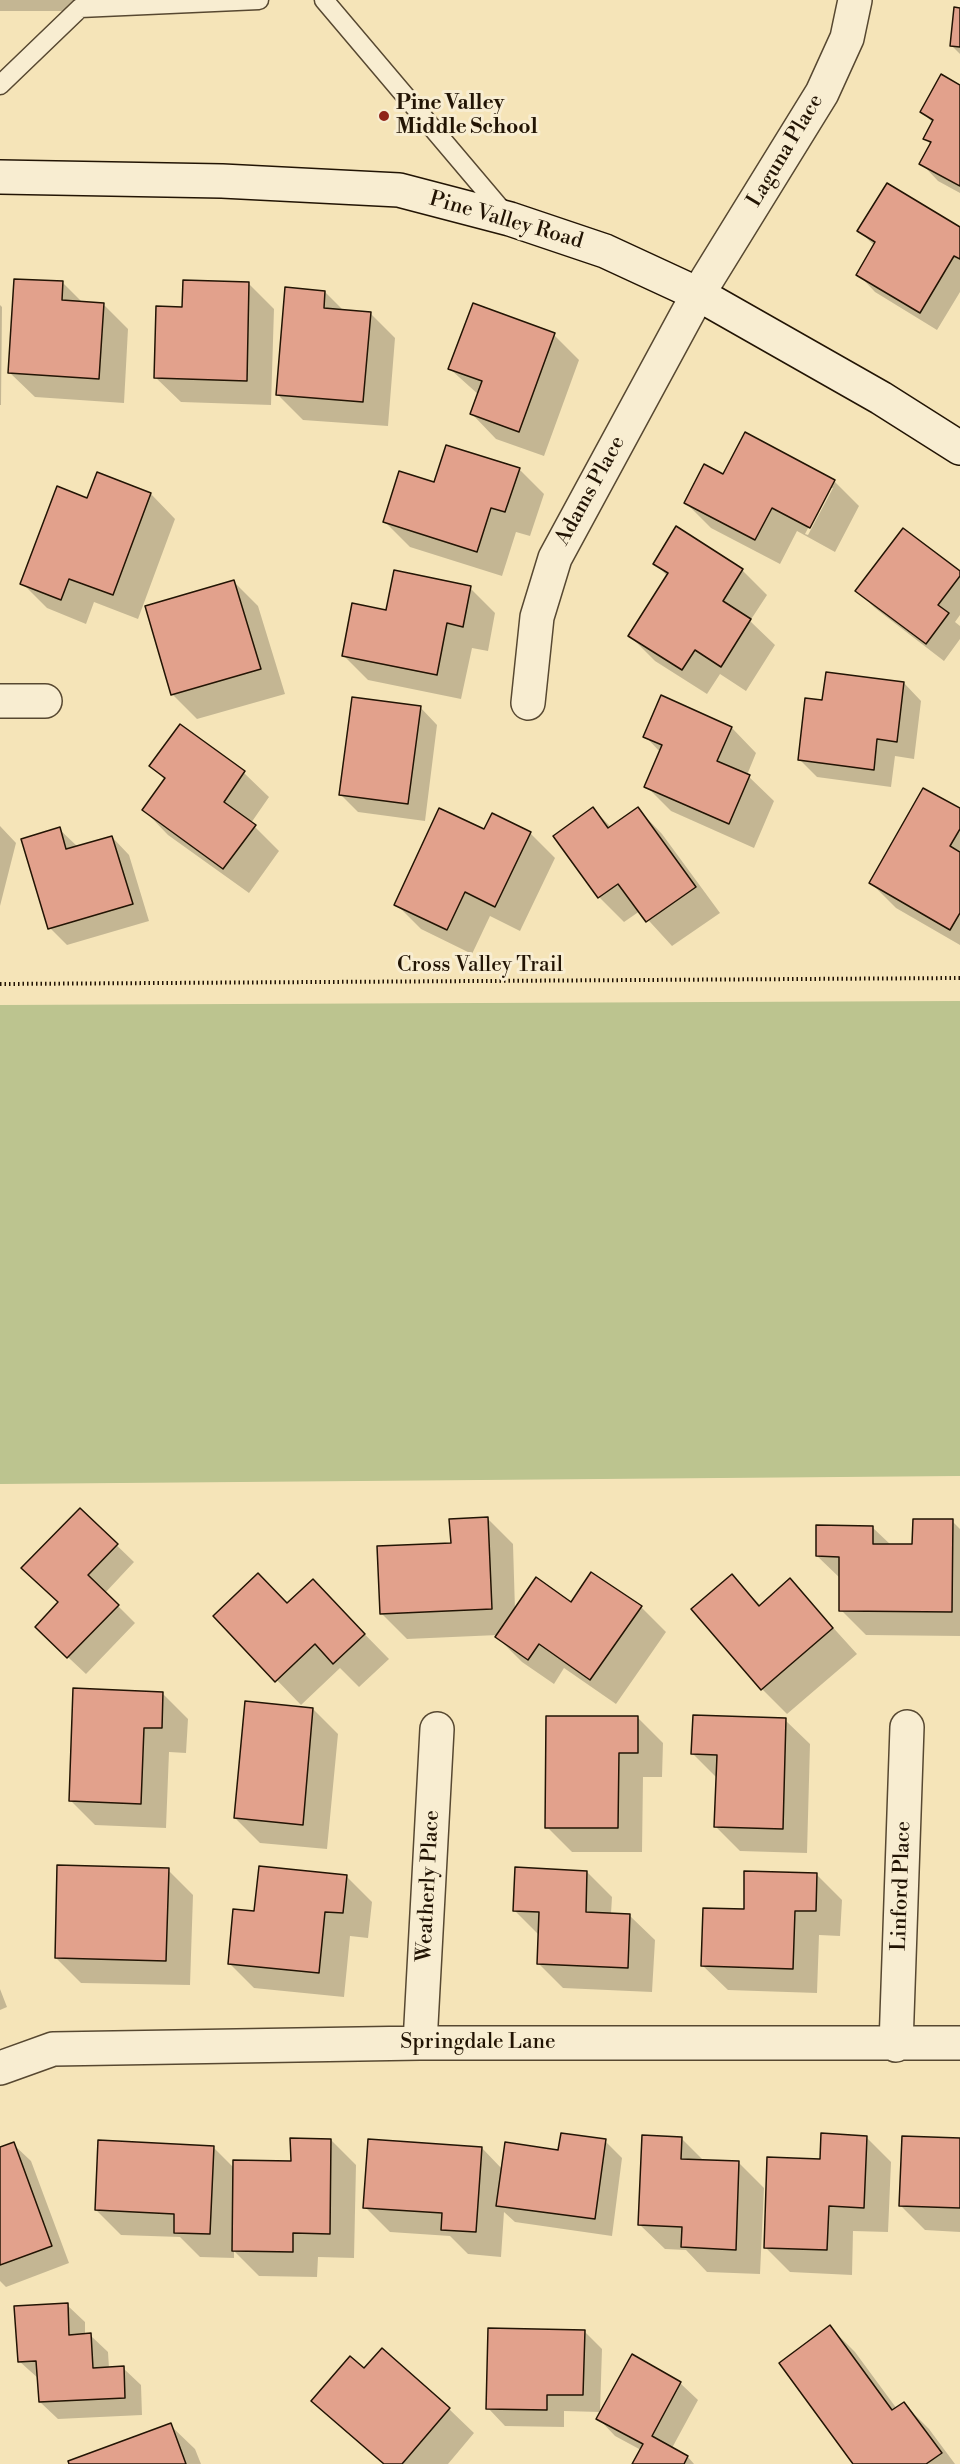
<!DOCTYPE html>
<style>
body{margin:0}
canvas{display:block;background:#f5e4b8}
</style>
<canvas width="960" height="2464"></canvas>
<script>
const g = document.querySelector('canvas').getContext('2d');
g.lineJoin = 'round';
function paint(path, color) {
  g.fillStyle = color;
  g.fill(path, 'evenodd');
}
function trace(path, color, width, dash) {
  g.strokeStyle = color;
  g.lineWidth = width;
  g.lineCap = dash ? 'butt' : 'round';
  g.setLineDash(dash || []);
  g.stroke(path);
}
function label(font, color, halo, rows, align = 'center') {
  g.font = font + ' "Libre Bodoni",serif';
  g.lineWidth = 6;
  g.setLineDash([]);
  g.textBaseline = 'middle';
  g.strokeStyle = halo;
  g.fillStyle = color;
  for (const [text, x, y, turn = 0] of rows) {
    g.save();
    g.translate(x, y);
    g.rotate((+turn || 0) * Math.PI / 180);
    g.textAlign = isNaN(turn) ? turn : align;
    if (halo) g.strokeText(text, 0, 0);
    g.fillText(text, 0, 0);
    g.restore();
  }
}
const green = new Path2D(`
 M960,1001V1476L0,1484V1005Z`);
const shadow = new Path2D(`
 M0,0H79V11H0Z
 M960,9V54L952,46Z
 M960,86V193L938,181L921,163L931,145L925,138L933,123L922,112Z
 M960,229V292L937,330L875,292L858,274L875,246L859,231Z
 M63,283L83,303L103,304L128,329L124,403L35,397L10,373Z
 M249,284L274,309L271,405L181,402L156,378L183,308Z
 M325,292L344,311L370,313L395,338L388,426L303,420L278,395Z
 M0,305L2,307L1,405H0Z
 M554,335L579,360L544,456L496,439L472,414L479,395L450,369Z
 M519,469L544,494L530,536L516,532L502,576L410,547L385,522L435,484Z
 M97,474L151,494L175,519L138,619L94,602L86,624L47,608L22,583L88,500Z
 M723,476L834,481L859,506L835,552L797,531L780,564L711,528L686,503ZM829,488H833L808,535L805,534Z
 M655,563L742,570L767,595L750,621L775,645L746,691L720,674L707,694L655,661L630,636L668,577Z
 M960,573V615L955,622L960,626V639L944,661L875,608L857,591Z
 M233,581L258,606L285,694L197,719L172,694Z
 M470,588L495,613L488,651L472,648L461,699L368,680L343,655L387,612Z
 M904,683L921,701L914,759L895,756L891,787L817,777L799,759L823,702Z
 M662,697L732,728L756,753L747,775L774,801L754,848L671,811L646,786L661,753L645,736Z
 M420,707L437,725L425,821L358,812L340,794Z
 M180,726L244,773L269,797L251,823L279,851L249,893L168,835L144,810L165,780L151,766Z
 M593,809L612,828L638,809L662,834L720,913L672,946L640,911L624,922L599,897L555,836Z
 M960,810V945L896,908L871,883Z
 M0,826L16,843L0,906Z
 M59,829L78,847L112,837L129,855L149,921L67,945L50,928Z
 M485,831L530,833L555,858L520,931L490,916L472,954L421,929L396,904Z
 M80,1510L134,1562L105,1593L135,1623L86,1674L54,1644L60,1603Z
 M488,1519L513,1544L515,1610L571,1604L641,1607L666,1632L616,1704L564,1668L554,1684L522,1662L497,1637L498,1635L407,1639L382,1614L452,1544Z
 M952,1521L960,1529V1636L866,1635L841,1610V1579L817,1556L872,1527L891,1545H913Z
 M732,1576L761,1606L790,1580L857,1654L787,1714L762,1689Z
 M288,1605L337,1606L389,1659L359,1687L340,1668L301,1705L215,1616Z
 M163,1694L188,1719L186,1753L169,1752L166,1828L95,1825L70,1800Z
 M313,1709L338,1734L327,1849L260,1843L235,1818Z
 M638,1718L663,1743L662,1777H643L642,1852H572L547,1827Z
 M785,1720L810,1744L807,1853L740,1851L715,1826L717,1778L693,1754Z
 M168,1870L193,1895L190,1985L81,1983L56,1958Z
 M587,1872L612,1897L611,1914L630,1916L655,1940L652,1992L563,1988L538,1963L539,1935L514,1910Z
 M817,1875L842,1900L840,1936L819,1935L817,1993L728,1990L703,1966L745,1911Z
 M347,1877L372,1902L368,1938L350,1936L344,1997L254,1988L229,1963L255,1913Z
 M0,1989L7,2007L0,2010Z
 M866,2137L891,2162L888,2232L853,2231L852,2275L790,2272L765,2247L822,2161Z
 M681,2138L704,2161L739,2163L764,2188L760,2274L707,2272L686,2250L665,2249L640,2225Z
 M331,2140L356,2165L354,2258L318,2257L317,2277L259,2276L234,2251V2258L200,2257L180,2237L121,2235L96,2210L213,2147L235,2169L292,2162Z
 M960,2140V2232L925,2230L900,2205Z
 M605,2141L622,2158L612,2236L515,2222L504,2212L501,2257L468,2254L450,2236L390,2232L365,2207L482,2148L502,2169Z
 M13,2144L31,2161L69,2263L6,2287L0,2281V2149Z
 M67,2305L85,2322V2335H90L108,2352L109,2368H123L141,2385L142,2415L58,2419L40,2402L39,2379L19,2361Z
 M830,2327L855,2352L897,2409L904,2404L929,2429L955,2464H855Z
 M584,2331L602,2349L600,2412L564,2411V2427L505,2426L488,2408Z
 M680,2383L698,2400L672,2448L688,2457L694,2464H633L641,2450L615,2436L598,2418Z
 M313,2400L449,2409L474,2433L448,2464H383Z
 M170,2425L195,2449L201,2464H71Z`);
const building = new Path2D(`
 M954,7L960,8V47L950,46Z
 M941,74L960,85V186L919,164L931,142L923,139L933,120L920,112Z
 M887,183L960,227V259L954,256L920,313L856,275L875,242L857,231Z
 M14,279L63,281L62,300L104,303L99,379L8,373Z
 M183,280L249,282L247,381L154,378L156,306L182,307Z
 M285,287L325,291L324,308L371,312L363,402L276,395Z
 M473,303L555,333L519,432L470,414L482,381L448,369Z
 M745,432L835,480L810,528L772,508L755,540L684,503L704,464L723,474Z
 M446,445L520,468L505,512L491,508L477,552L383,522L399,471L434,482Z
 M97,472L151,493L113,595L69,579L61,600L20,584L57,486L87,498Z
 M676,526L743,569L723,601L751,619L721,667L695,650L682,670L628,636L668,573L653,564Z
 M903,528L960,571V576L938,605L949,613L926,644L855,591Z
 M394,570L471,586L463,627L447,623L437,675L342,656L352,603L386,610Z
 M234,580L261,669L171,695L145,606Z
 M826,672L904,682L897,742L877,739L874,770L798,760L805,698L822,700Z
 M661,695L732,727L717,761L750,775L729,824L644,787L662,745L643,737Z
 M352,697L421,706L408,804L339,795Z
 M180,724L245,771L224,802L256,825L223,869L142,810L165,778L149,766Z
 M923,788L960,808V829L950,846L960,852V913L950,930L869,883Z
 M593,807L608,828L638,807L696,887L646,922L618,884L598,898L553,836Z
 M439,808L484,829L492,813L531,832L495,907L465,892L447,930L394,905Z
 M60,827L66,849L112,836L133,904L48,929L21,839Z
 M80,1508L118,1544L88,1575L119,1605L67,1658L35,1627L58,1602L21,1568Z
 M488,1517L492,1609L380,1614L377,1546L451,1543L449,1519Z
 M913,1519H953L952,1612L839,1611V1557L816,1556V1525L873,1526V1544H912Z
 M591,1572L642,1606L590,1680L539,1644L528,1660L495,1637L536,1577L571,1602Z
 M258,1573L287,1603L313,1579L365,1634L333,1664L315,1644L275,1682L213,1616Z
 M732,1574L759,1606L790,1578L833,1628L761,1690L691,1609Z
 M73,1688L163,1692L162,1728H144L141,1804L69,1801Z
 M245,1701L313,1708L303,1825L234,1818Z
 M693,1715L786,1718L783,1829L714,1827L717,1755L691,1754Z
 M546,1716H638V1753H619L618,1828H545Z
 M57,1865L169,1868L166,1961L55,1958Z
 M259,1866L347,1875L343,1913L325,1912L319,1973L228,1964L233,1909L254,1911Z
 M515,1867L587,1871L586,1912L630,1914L628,1968L537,1964L539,1912L513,1911Z
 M744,1871L817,1873L816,1911H795L793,1969L701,1966L703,1908L744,1909Z
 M561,2133L606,2139L595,2219L496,2206L505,2142L558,2150Z
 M821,2133L867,2136L864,2208L829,2206L827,2250L764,2248L767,2157L820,2159Z
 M642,2135L682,2137L681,2159L739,2161L736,2250L681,2247L682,2227L638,2225Z
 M902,2136L960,2138V2208L899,2206Z
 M290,2138L331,2139L330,2234L293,2233V2252L232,2251L233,2160L291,2161Z
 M368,2139L482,2147L476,2232L441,2230L442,2213L363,2208Z
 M98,2140L214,2146L210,2234L174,2233V2214L95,2210Z
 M14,2142L52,2246L0,2265V2147Z
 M68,2303L69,2335L91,2333L93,2368L124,2366L125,2398L39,2402L36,2361L18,2362L14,2306Z
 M830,2325L892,2410L904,2402L942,2453L926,2464H853L779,2363Z
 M488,2328L585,2330L583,2395H547V2410L486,2409Z
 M382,2348L450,2408L402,2464H384L311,2401L350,2356L364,2368Z
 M632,2354L681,2382L652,2436L688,2456L684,2464H632L643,2444L596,2419Z
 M171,2423L186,2464H69L68,2461Z`);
const path = new Path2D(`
 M0,984L960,978`);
const lane = new Path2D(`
 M324,0L506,215
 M0,85L80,8L259,0`);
const street = new Path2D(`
 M0,701H45
 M528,703L537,617L555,558L698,294L822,93L847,38L855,0
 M420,2043L437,1729
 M896,2045L907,1727
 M0,2068L53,2049L420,2043H960`);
const secondary = new Path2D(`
 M0,177L222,181L399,190L510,219L605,251L698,294L881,398L960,448`);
const markers = [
 [384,116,6,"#8f2418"]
];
const poiNames = [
 ["Pine Valley",396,104],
 ["Middle School",396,128]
];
const streetNames = [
 ["Laguna Place",786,151,-59],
 ["Pine Valley Road",506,221,16],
 ["Adams Place",591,491,-61],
 ["Cross Valley Trail",480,966],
 ["Weatherly Place",429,1886,-87],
 ["Linford Place",902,1886,-88],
 ["Springdale Lane",478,2043]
];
paint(green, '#bcc48f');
paint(shadow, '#0003');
paint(building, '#e2a18c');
trace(building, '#221404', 1.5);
trace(lane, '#574831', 21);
trace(street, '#574831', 36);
trace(secondary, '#221404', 36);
trace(path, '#221404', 4, [1.5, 3]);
trace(lane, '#f8edd1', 18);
trace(street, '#f8edd1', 33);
trace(secondary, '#f8edd1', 33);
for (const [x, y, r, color] of markers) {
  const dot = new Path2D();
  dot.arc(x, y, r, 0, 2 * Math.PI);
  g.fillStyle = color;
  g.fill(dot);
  trace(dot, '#f8edd1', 2);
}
label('bold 21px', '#221404', '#f8edd1', poiNames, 'left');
label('21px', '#221404', '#f8edd1', streetNames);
</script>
